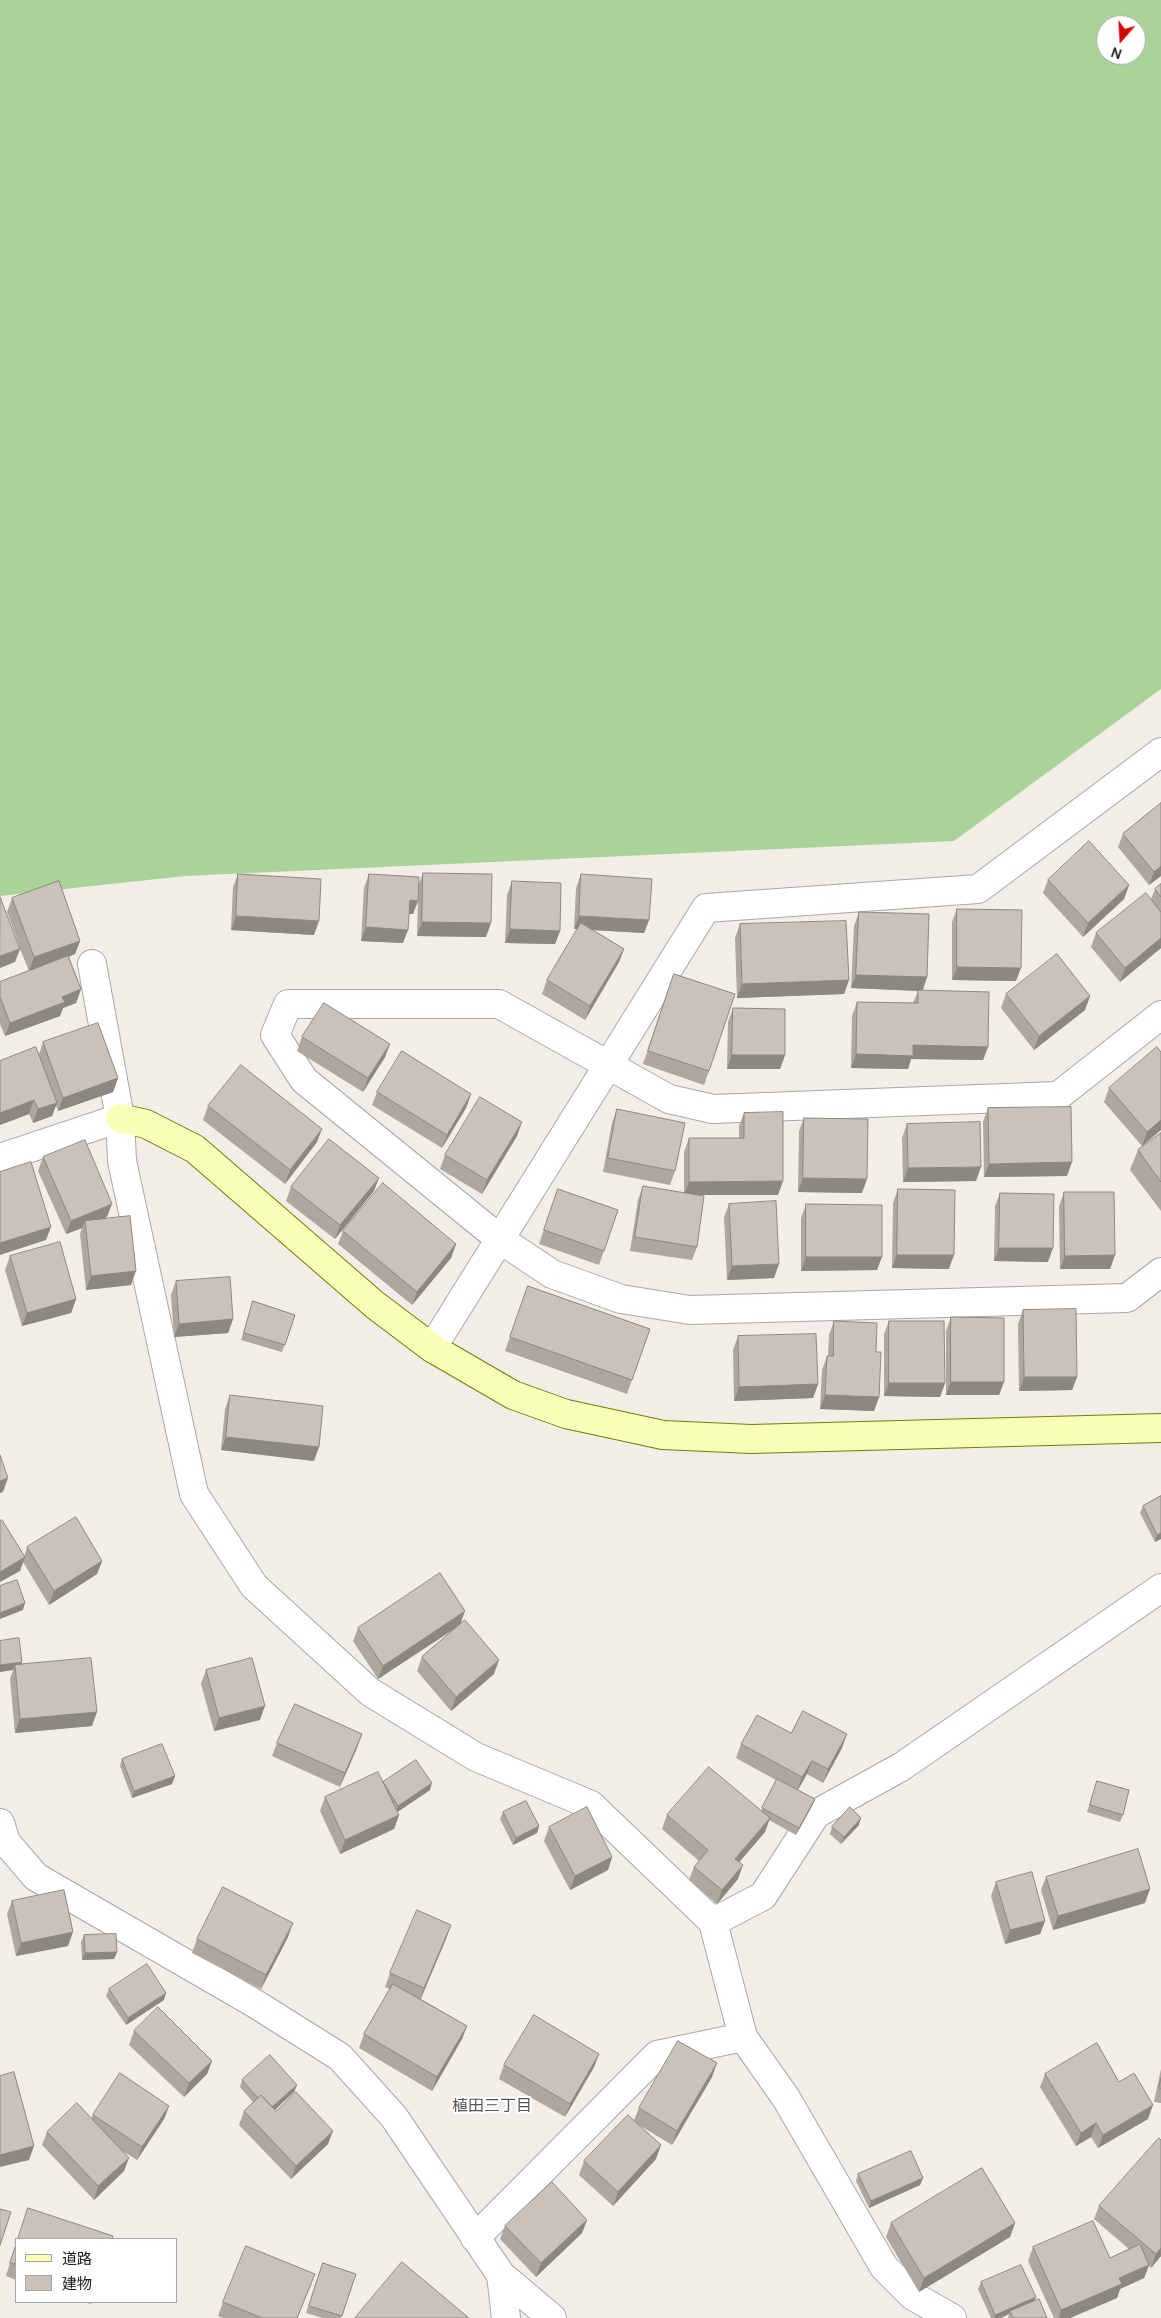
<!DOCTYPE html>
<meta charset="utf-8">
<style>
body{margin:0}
#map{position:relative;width:1161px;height:2318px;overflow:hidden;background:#f2eee7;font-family:Manrope,"Noto Sans JP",sans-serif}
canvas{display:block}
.legend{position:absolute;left:15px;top:2238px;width:162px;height:65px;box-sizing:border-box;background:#fff;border:1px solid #a6a6a6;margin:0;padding:6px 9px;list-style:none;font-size:15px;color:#212121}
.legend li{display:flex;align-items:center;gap:10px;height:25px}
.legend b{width:25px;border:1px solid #a6a6a6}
.north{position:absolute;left:1096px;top:15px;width:50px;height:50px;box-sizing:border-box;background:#fff;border:1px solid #a6a6a6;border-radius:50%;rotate:199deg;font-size:14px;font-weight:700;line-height:20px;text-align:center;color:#212121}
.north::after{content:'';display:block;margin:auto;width:18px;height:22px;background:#d10200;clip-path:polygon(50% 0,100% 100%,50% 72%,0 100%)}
</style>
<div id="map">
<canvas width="1161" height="2318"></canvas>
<ul class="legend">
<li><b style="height:6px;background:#f9feb9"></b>道路</li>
<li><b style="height:14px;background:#cac1b9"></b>建物</li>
</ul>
<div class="north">N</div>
</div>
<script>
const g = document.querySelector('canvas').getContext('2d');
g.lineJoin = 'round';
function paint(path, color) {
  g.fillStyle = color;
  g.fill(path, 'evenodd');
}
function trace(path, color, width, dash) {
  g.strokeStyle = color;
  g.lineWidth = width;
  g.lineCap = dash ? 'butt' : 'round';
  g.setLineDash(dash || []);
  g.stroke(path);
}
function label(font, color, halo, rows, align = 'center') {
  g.font = font + ' Manrope,"Noto Sans JP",sans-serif';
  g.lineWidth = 4;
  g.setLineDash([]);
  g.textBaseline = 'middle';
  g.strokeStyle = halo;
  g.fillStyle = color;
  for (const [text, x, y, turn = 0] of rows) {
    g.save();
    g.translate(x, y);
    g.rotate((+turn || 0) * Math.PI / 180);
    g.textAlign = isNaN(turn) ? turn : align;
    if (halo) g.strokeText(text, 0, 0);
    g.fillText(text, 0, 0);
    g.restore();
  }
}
const forest = new Path2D(`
 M0,0H1161V689L954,841L185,876L0,896ZM1106,25H1136V55H1106Z`);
const street = new Path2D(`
 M92,964L120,1118L122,1161L194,1494L254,1586L370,1692L476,1757L591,1805L713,1922L743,2037L786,2098L884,2267L913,2296L952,2318
 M1161,1015L1058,1096L713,1109L669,1099L499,1004H288L275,1035L304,1080L501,1240L552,1274L621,1299L690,1310L1127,1298L1161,1272
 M0,1158L120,1118
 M432,1348L706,908L978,889L1161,752
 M0,1823L6,1842L36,1877L254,2003L340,2057L394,2117L501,2275L552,2318
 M713,1922L763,1896L816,1814L901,1767L1161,1588
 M475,2238L657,2055L743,2037
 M501,2275L506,2318`);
const secondary = new Path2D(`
 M120,1118L146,1124L195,1149L375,1305L432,1348L513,1395L566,1414L663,1435L751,1439L1161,1428`);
const wall = new Path2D(`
 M1161,803V876L1149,885L1118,847L1123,834Z
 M423,873L486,937L417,936L418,901L413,914H409L403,943L361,941L364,888L369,874L419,884Z
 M238,874L314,935L231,930L233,887Z
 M581,874L649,920L644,933L593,930L624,949L619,962L585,1020L542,994L547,980L578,929H574L576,888Z
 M1048,880L1129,885L1124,899L1083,937L1043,893Z
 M512,881L560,931L555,944L505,943L507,895Z
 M1161,884V948L1120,982L1091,947L1096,933L1151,899L1155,889Z
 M12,898L80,941L75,954L69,957L81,989L76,1003L63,1008L60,1016L5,1036L0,1024V982L29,971L20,949L15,962L20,947L7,912Z
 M957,909L1016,981L952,980V922Z
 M859,912L927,977L923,990L988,1047L983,1060L911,1059L908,1069L851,1068L852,1016L857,1002L913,1003L918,991L851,988L854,926Z
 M740,924L849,980L844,994L737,998L735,938Z
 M674,974L709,1071L704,1085L643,1064Z
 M1006,994L1090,996L1085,1010L1034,1050L1001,1008Z
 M733,1008L785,1055L780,1069H727L728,1022Z
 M302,1037L390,1044L385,1057L363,1092L297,1051Z
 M43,1042L118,1078L113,1092L58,1111L56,1105L52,1116L33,1123L29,1114L0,1125V1061L39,1054Z
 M1161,1052V1130L1142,1146L1104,1102L1109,1088Z
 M377,1092L471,1094L466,1108L442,1148L372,1105Z
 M208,1106L317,1142L285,1184L203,1120Z
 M988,1108L1067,1176L984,1177L983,1122Z
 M617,1109L675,1171L670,1185L603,1172L612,1123Z
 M744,1113L778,1195H699L697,1247L692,1260L630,1251L638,1200L643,1186L684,1193V1152L689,1138H739V1126Z
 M804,1118L862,1193L798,1192L799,1131Z
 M907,1124L976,1181L903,1182L902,1138Z
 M1161,1133V1211L1130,1170L1138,1150Z
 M517,1136L482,1194L440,1169L445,1155Z
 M43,1157L107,1217L103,1219L131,1285L86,1290L80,1234L82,1228L66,1234L38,1171Z
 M291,1187L374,1191L335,1239L286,1201Z
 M558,1189L618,1210L599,1265L539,1244Z
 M898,1189L949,1269L892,1268L893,1203Z
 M1064,1192L1115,1255L1110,1269H1060L1059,1206Z
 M1000,1193L1048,1262L994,1261L995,1206Z
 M729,1204L774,1278L727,1280L724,1217Z
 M806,1204L877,1270L801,1271V1218Z
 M343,1231L456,1244L451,1258L412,1305L338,1244Z
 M10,1256L76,1299L71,1313L22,1326L5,1270Z
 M176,1281L233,1319L228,1333L174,1337L171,1295Z
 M528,1286L650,1329L627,1394L505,1351Z
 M253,1301L295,1315L282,1352L241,1340Z
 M1023,1310L1077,1377L1072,1390L1019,1391L1018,1324Z
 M951,1317L1004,1382L999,1395H946V1331Z
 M834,1321L876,1352L879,1397L874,1411L820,1409L822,1370L827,1356H828L829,1335Z
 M889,1321L945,1383L940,1397L884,1396V1334Z
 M738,1336L818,1384L813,1398L734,1401L733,1350Z
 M230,1395L314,1461L221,1450L225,1409Z
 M1161,1496V1539L1155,1542L1140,1513L1143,1506Z
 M27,1547L102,1561L97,1574L49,1605L23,1562L20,1571Z
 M461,1623L494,1674L451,1711L417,1671L422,1657L454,1629L378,1679L353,1641L358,1628Z
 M0,1641L22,1664L92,1726L15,1733L10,1679L13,1670L0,1672Z
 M206,1670L260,1720L214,1731L201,1684Z
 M791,1733L842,1748L823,1783L807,1774L798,1790L815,1799L812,1806L796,1835L769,1820L765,1832L739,1862L738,1879L717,1904L689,1880L694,1867L699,1861L662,1829L667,1815L761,1811L776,1780L736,1758L741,1744Z
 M277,1743L357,1748L340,1787L272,1756Z
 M122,1759L175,1776L172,1784L132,1798L120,1766Z
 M1097,1781L1123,1815L1120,1822L1087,1812Z
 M383,1782L430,1790L397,1812L399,1815L394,1829L340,1854L320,1811L325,1797Z
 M503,1812L539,1826L537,1833L513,1845L500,1819Z
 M859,1825L841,1844L830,1834L832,1827Z
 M549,1827L612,1857L608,1870L570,1890L544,1841Z
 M1046,1877L1145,1903L1053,1930L1041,1890Z
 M996,1882L1045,1921L1040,1934L1005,1944L991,1896Z
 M12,1901L68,1946L16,1956L7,1914Z
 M451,1925L446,1939L421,1999L467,2026L462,2039L432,2091L359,2048L364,2034L390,1989L385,1987L390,1973Z
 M84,1935L117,1952L114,1959L82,1960L81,1942Z
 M288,1937L261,1989L192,1953L197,1939Z
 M109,1989L164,2000L126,2025L106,1996Z
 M134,2031L212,2061L207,2074L184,2097L129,2045Z
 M599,2054L594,2067L565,2117L499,2079L504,2065Z
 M1161,2069V2103L1154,2102Z
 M1045,2074L1119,2082L1148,2119L1098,2148L1091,2137L1076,2146L1040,2087Z
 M712,2077L672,2145L639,2125L656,2159L613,2206L579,2175L584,2161L634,2120L639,2108Z
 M242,2080L297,2085L294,2092L275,2110L328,2144L291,2179L239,2125L244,2111L253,2102L240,2087Z
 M169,2106L164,2119L137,2160L122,2151L124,2171L94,2200L42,2145L47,2132L91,2119L93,2115Z
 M1161,2140V2256L1151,2268L1149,2266L1144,2278L1120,2289L1117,2298L1070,2318H1054L1028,2261L1033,2247L1110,2258L1129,2249L1094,2219L1099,2206Z
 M858,2174L923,2178L920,2185L869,2208L856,2181Z
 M587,2220L582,2233L536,2277L500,2239L505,2226Z
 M891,2223H1015L1010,2237L919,2292L886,2237Z
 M16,2243V2280L6,2276Z
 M323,2263L356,2274L341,2318H323L306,2313Z
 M981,2282L1034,2301L1047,2318H1008L1009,2314L1001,2318H991L978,2289Z
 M310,2287L297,2318H223L218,2316L223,2302Z
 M83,2302H91V2304Z`);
const shadedWall = new Path2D(`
 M1161,866V876L1149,885L1154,872Z
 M1129,885L1124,899L1083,937L1088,923Z
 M410,900L418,901L413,914H405Z
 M236,916L319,921L314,935L231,930Z
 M579,916L649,920L644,933L574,929Z
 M422,922L491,923L486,937L417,936Z
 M366,927L408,930L403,943L361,941Z
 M510,929L560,931L555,944L505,943Z
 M1161,938V948L1120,982L1125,968Z
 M80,941L75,954L29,971L34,957Z
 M20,949L15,962L0,968V956Z
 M624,949L619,962L585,1020L590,1006Z
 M957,967L1021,968L1016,981L952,980Z
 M856,975L927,977L922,991L851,988Z
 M849,980L844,994L737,998L742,984Z
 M81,989L76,1003L63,1008L60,1016L5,1036L10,1023L62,997Z
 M1090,996L1085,1010L1034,1050L1039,1036Z
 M390,1044L385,1057L363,1092L368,1078Z
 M913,1045L988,1047L983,1060L911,1059L908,1069L851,1068L856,1054Z
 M732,1055H785L780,1069H727Z
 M118,1078L113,1092L58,1111L63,1098Z
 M471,1094L466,1108L442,1148L447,1135Z
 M34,1100L29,1114L0,1125V1113Z
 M57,1103L52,1116L33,1123L38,1109Z
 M1161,1120V1130L1142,1146L1147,1132Z
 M522,1122L517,1136L482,1194L487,1180Z
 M322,1129L317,1142L285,1184L290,1170Z
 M1072,1162L1067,1176L984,1177L989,1164Z
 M981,1167L976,1181L903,1182L908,1168Z
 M379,1178L374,1191L335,1239L340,1225Z
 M803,1178L867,1179L862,1193L798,1192Z
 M783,1181L778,1195H684L689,1182Z
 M112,1204L107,1217L85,1226V1221L82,1228L66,1234L71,1221Z
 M51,1227L46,1240L0,1255V1243Z
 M456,1244L451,1258L412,1305L417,1292Z
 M999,1248H1053L1048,1262L994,1261Z
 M897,1255H954L949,1269L892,1268Z
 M1115,1255L1110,1269H1060L1065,1256Z
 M806,1257H882L877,1270L801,1271Z
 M779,1264L774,1278L727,1280L732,1266Z
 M136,1271L131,1285L86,1290L91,1276Z
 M76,1299L71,1313L22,1326L27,1313Z
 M233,1319L228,1333L174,1337L179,1324Z
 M1024,1377H1077L1072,1390L1019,1391Z
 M951,1382H1004L999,1395H946Z
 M889,1383H945L940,1397L884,1396Z
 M818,1384L813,1398L734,1401L739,1387Z
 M825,1395L879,1397L874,1411L820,1409Z
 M226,1437L319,1447L314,1461L221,1450Z
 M8,1478L3,1492L0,1493V1481Z
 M1161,1533V1539L1155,1542L1157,1535Z
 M25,1557L20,1571L0,1582V1572Z
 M102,1561L97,1574L49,1605L54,1591Z
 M25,1603L23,1610L0,1619V1613Z
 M465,1611L460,1625L378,1679L383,1666Z
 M499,1660L494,1674L451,1711L456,1697Z
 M22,1662L20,1669L15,1665L13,1670L0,1672V1665Z
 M265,1706L260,1720L214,1731L219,1718Z
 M97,1712L92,1726L15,1733L20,1719Z
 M362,1734L357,1748L340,1787L345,1773Z
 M847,1734L842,1748L823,1783L828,1769Z
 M812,1761L807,1774L797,1791L802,1777Z
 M175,1776L172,1784L132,1798L134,1791Z
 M432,1783L430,1790L396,1813L398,1806Z
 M815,1799L812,1806L796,1835L799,1828Z
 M399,1815L394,1829L340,1854L345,1840Z
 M770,1818L765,1832L730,1873L735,1859Z
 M861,1818L859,1825L841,1844L844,1837Z
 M539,1826L537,1833L513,1845L516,1838Z
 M612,1857L608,1870L570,1890L575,1876Z
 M743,1865L738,1879L717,1904L722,1890Z
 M1150,1889L1145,1903L1053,1930L1058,1916Z
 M1045,1921L1040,1934L1005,1944L1010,1930Z
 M293,1923L288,1937L261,1989L266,1975Z
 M451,1925L446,1939L419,2002L424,1988Z
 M73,1932L68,1946L16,1956L21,1943Z
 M117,1952L114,1959L82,1960L85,1953Z
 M166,1993L164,2000L126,2025L128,2018Z
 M467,2026L462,2039L432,2091L437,2077Z
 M599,2054L594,2067L565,2117L570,2104Z
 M212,2061L207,2074L184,2097L189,2083Z
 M717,2063L712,2077L672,2145L677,2131Z
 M297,2085L294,2092L267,2117L269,2110Z
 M1153,2105L1148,2119L1098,2148L1103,2135Z
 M169,2106L164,2119L137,2160L142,2147Z
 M1096,2123L1091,2137L1076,2146L1081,2133Z
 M333,2131L328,2144L291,2179L296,2166Z
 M661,2145L656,2159L613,2206L618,2192Z
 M34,2146L29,2160L0,2167V2155Z
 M129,2158L124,2171L94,2200L98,2186Z
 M923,2178L920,2185L869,2208L871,2201Z
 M587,2220L582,2233L536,2277L541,2263Z
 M1015,2223L1010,2237L919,2292L924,2278Z
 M1161,2248V2256L1151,2268L1156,2254Z
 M1149,2265L1144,2278L1120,2289L1117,2298L1070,2318H1059L1061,2310L1119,2278Z
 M1036,2297L1033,2304L1010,2311L1009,2314L1001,2318H994L995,2315Z`);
const building = new Path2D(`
 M1161,803V866L1154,872L1123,834Z
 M1089,841L1129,885L1088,923L1048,880Z
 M423,873L492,874L491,923L422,922Z
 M238,874L321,879L319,921L236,916Z
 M369,874L419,877L418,901L410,900L408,930L366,927Z
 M581,874L652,879L649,920L579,916Z
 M59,881L80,941L34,957L12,898Z
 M512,881L561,883L560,931L510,929Z
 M1161,884V897L1155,889Z
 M1146,893L1161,912V938L1125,968L1096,933Z
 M0,897L20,949L0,956Z
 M957,909L1022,910L1021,968L957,967Z
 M859,912L929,914L927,977L856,975Z
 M846,921L849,980L742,984L740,924Z
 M581,923L624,949L590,1006L547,980Z
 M1057,954L1090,996L1039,1036L1006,994Z
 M68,956L81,989L62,997L65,1002L10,1023L0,997V982Z
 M674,974L735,994L709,1071L648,1051Z
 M918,990L989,992L988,1047L913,1045V1056L856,1054L857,1002L918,1003Z
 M324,1003L390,1044L368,1078L302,1037Z
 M733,1008L785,1009V1055H732Z
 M98,1023L118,1078L63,1098L43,1042Z
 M36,1047L57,1103L38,1109L34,1100L0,1113V1061Z
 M1157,1047L1161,1052V1120L1147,1132L1109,1088Z
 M402,1051L471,1094L447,1135L377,1092Z
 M241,1065L322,1129L290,1170L208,1106Z
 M480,1097L522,1122L487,1180L445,1155Z
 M1071,1107L1072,1162L989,1164L988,1108Z
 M617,1109L685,1123L675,1171L608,1158Z
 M783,1112V1181L689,1182V1138H744V1113Z
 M804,1118L868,1119L867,1179L803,1178Z
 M980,1122L981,1167L908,1168L907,1124Z
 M1161,1133V1182L1138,1150Z
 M329,1139L379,1178L340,1225L291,1187Z
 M85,1140L112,1204L71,1221L43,1157Z
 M31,1162L51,1227L0,1243V1172Z
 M383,1183L456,1244L417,1292L343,1231Z
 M643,1186L704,1196L697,1247L635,1237Z
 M558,1189L618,1210L604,1251L544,1230Z
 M898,1189L955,1190L954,1255H897Z
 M1064,1192H1114L1115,1255L1065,1256Z
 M1000,1193L1054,1194L1053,1248H999Z
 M776,1201L779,1264L732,1266L729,1204Z
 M806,1204L882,1205V1257H806Z
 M130,1216L136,1271L91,1276L85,1221Z
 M60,1242L76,1299L27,1313L10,1256Z
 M230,1277L233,1319L179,1324L176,1281Z
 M528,1286L650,1329L632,1380L510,1337Z
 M253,1301L295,1315L285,1345L244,1333Z
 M1076,1309L1077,1377H1024L1023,1310Z
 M951,1317L1004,1318V1382H951Z
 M834,1321L877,1323L876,1352H881L879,1397L825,1395L827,1356H833Z
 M889,1321H944L945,1383H889Z
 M816,1334L818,1384L739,1387L738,1336Z
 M230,1395L323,1406L319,1447L226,1437Z
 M0,1455L8,1478L0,1481Z
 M1161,1496V1533L1157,1535L1143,1506Z
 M76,1517L102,1561L54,1591L27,1547Z
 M2,1520L25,1557L0,1572V1521Z
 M440,1573L465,1611L383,1666L358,1628Z
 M17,1580L25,1603L0,1613V1586Z
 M465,1620L499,1660L456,1697L422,1657Z
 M19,1638L22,1662L0,1665V1641Z
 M91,1658L97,1712L20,1719L15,1665Z
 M252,1658L265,1706L219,1718L206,1670Z
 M295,1704L362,1734L345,1773L277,1743Z
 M803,1711L847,1734L828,1769L812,1761L802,1777L741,1744L757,1715L791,1733Z
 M162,1744L175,1776L134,1791L122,1759Z
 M416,1760L432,1783L398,1806L383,1782Z
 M709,1767L770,1818L735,1859L743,1865L722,1890L694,1867L708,1850L667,1815Z
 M378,1772L399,1815L345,1840L325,1797Z
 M777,1779L815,1799L799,1828L762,1808Z
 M1097,1781L1129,1790L1123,1815L1090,1805Z
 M526,1801L539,1826L516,1838L503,1812Z
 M587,1807L612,1857L575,1876L549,1827Z
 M850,1807L861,1818L844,1837L832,1827Z
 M1138,1849L1150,1889L1058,1916L1046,1877Z
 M1032,1872L1045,1921L1010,1930L996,1882Z
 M223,1887L293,1923L266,1975L197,1939Z
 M64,1890L73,1932L21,1943L12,1901Z
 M417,1910L451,1925L424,1988L390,1973Z
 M116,1934L117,1952L85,1953L84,1935Z
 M147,1964L166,1993L128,2018L109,1989Z
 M393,1984L467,2026L437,2077L364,2034Z
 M158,2007L212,2061L189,2083L134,2031Z
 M534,2015L599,2054L570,2104L504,2065Z
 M678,2041L717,2063L677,2131L639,2108Z
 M1097,2043L1119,2082L1134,2073L1153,2105L1103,2135L1096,2123L1081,2133L1045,2074Z
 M270,2055L297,2085L272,2107L261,2095L258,2098L242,2080Z
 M14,2072L34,2146L0,2155V2076Z
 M120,2073L169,2106L142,2147L93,2115Z
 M1161,2078V2089L1159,2088Z
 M296,2092L333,2131L296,2166L244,2111L261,2095L276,2111Z
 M77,2103L129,2158L98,2186L47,2132Z
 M628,2115L661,2145L618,2192L584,2161Z
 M1159,2138L1161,2140V2248L1156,2254L1099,2206Z
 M911,2151L923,2178L871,2201L858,2174Z
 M982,2168L1015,2223L924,2278L891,2223Z
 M552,2182L587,2220L541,2263L505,2226Z
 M28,2208L113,2236L112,2239H18Z
 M0,2209L11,2212L0,2245Z
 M1093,2221L1110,2258L1140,2244L1149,2265L1119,2278L1122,2284L1061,2310L1033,2247Z
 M16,2245V2264L10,2263Z
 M246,2246L315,2274L297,2318H262L223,2302Z
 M402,2262L469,2318H355Z
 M323,2263L356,2274L342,2316L309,2306Z
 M1021,2265L1036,2297L995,2315L981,2282Z
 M1039,2299L1047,2318H1013L1010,2311Z`);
const neighbourhoodNames = [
 ["植田三丁目",492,2107]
];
paint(forest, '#aad399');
trace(street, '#a8a8a8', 30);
trace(secondary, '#707f00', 30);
trace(street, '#fff', 28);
trace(secondary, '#f9feb9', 28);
paint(wall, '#aea69f');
paint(shadedWall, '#8d8782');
paint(building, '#cac1b9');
trace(building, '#8d8782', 1);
label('16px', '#545454', '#fff', neighbourhoodNames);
</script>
